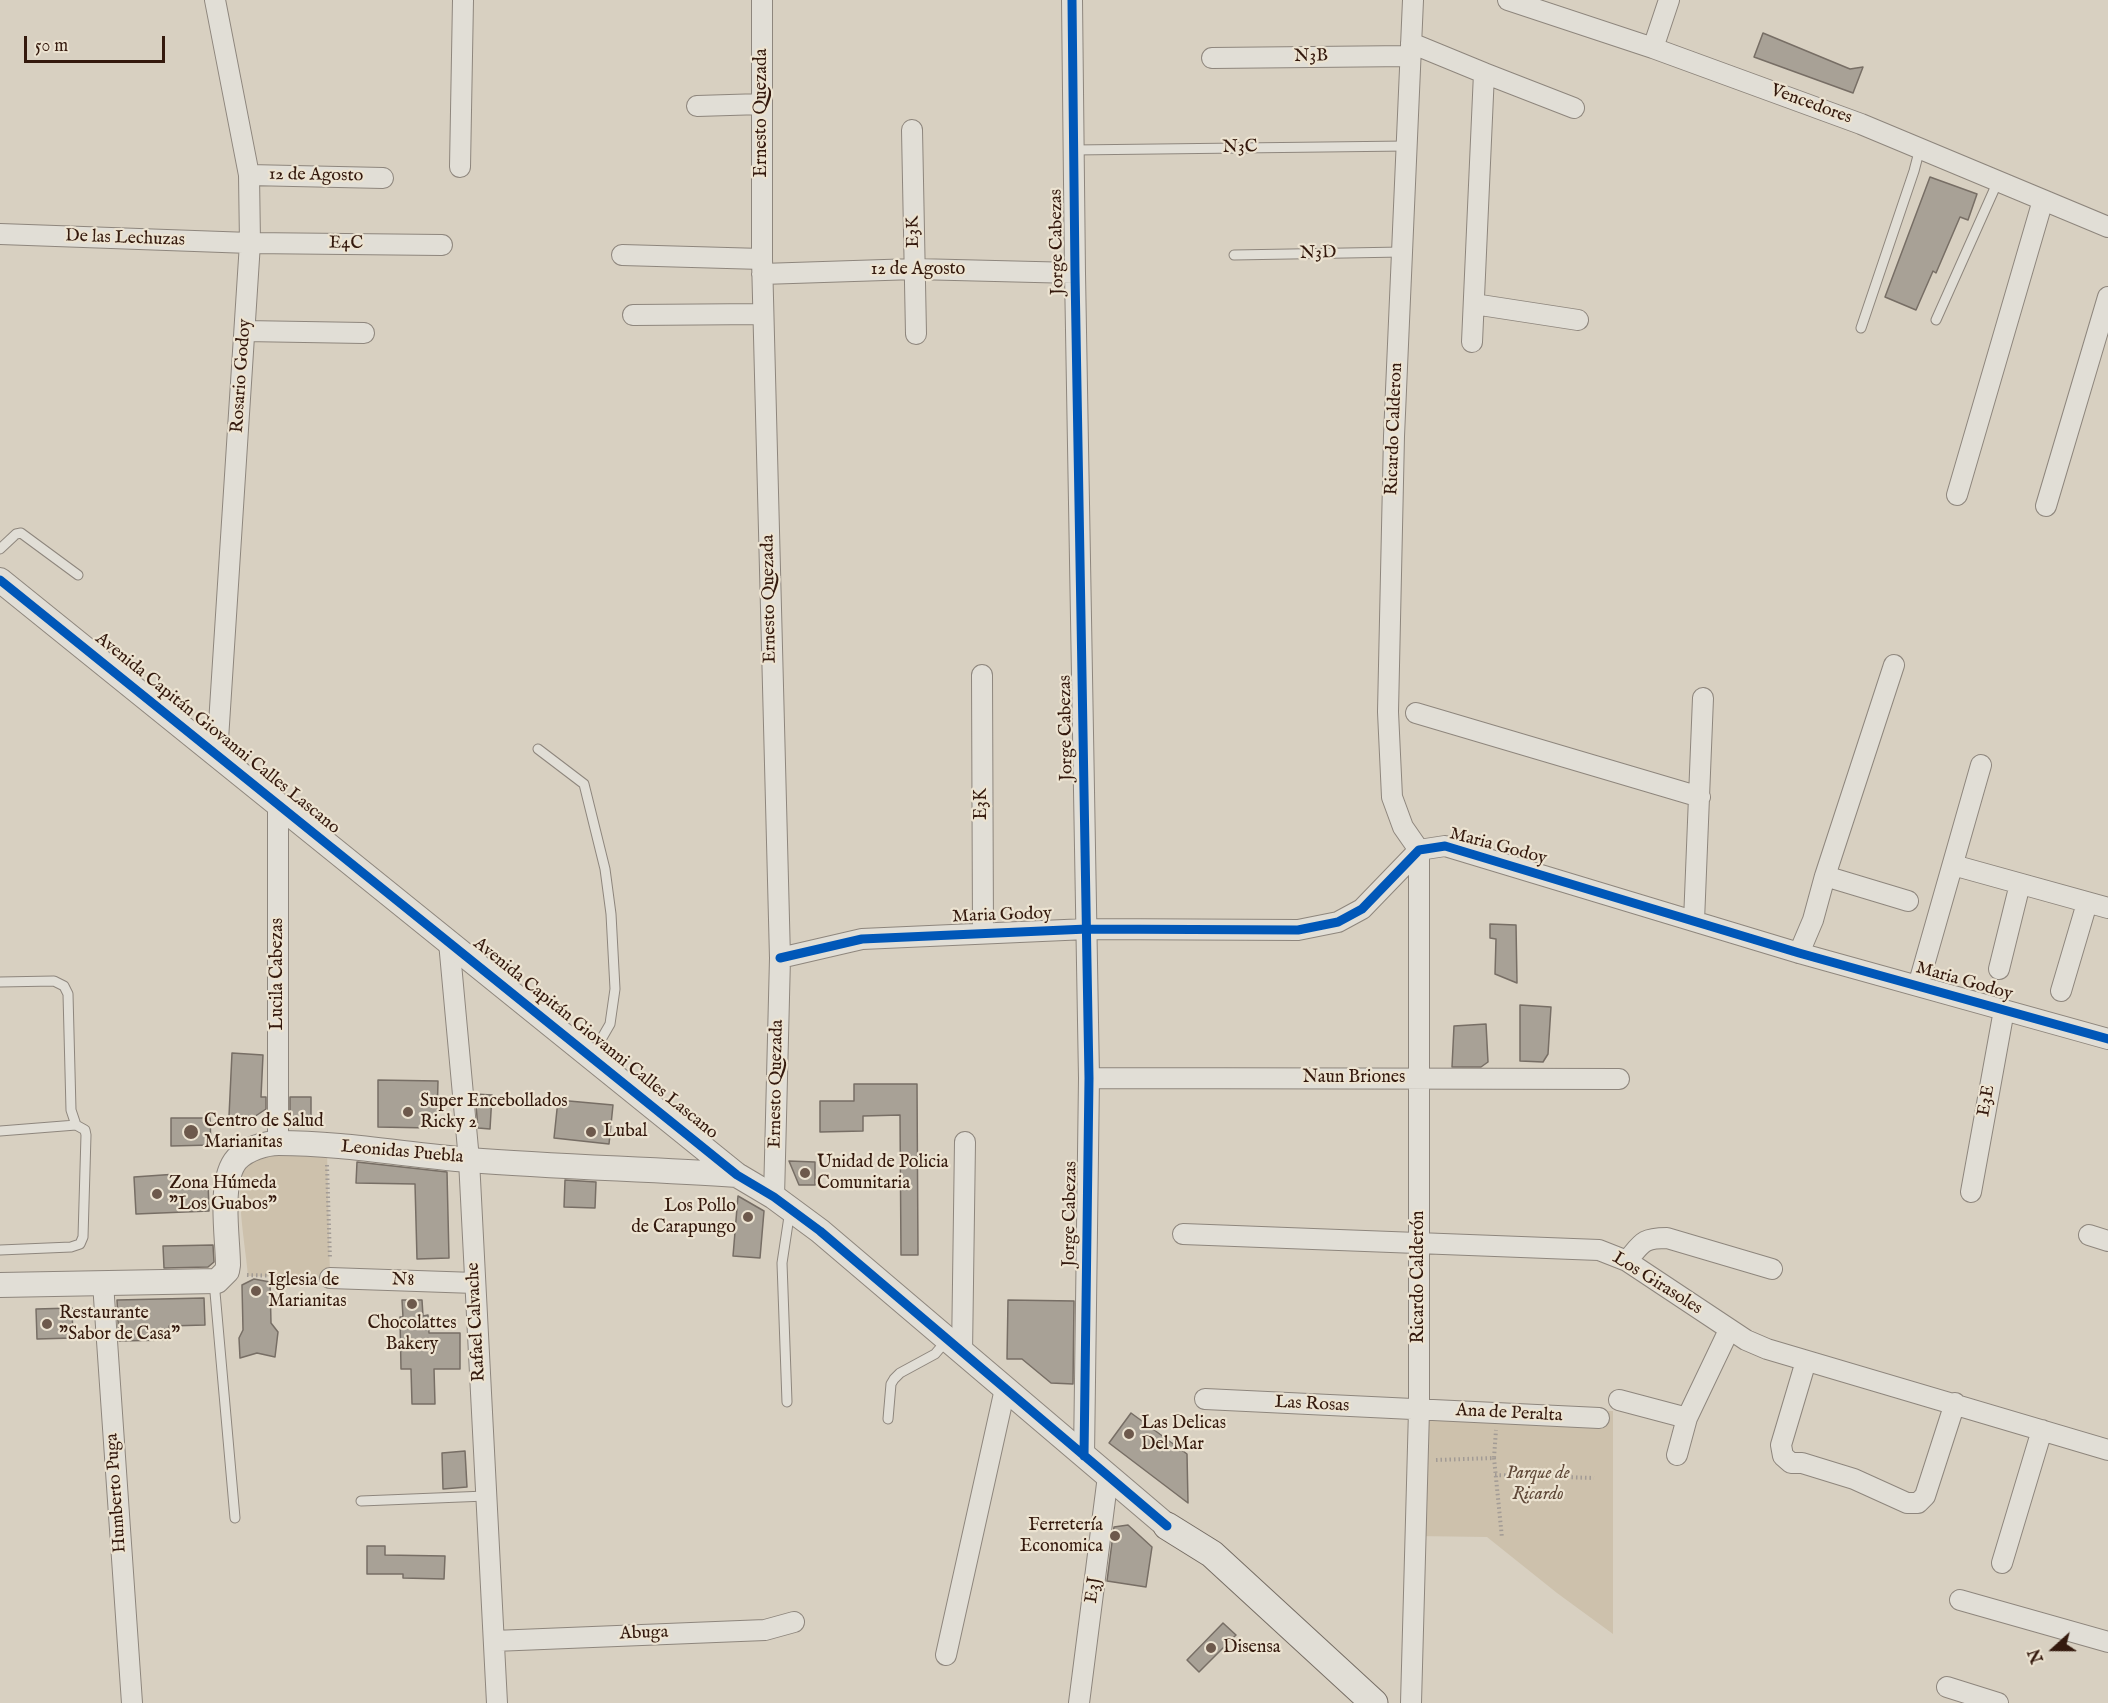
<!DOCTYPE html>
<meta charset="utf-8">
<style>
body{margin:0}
#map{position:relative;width:2108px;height:1703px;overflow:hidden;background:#d8d0c1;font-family:"IM FELL English",serif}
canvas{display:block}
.north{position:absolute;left:2024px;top:1619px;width:60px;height:60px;-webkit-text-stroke:4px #ece3d1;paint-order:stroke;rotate:249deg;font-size:16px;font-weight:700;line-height:24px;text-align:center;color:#34190d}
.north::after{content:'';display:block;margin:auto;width:21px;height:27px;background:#34190d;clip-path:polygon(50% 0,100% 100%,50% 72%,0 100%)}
.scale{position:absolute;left:24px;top:36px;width:141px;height:27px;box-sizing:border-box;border:3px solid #34190d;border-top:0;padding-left:8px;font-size:18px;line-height:21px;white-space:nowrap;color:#34190d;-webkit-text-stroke:4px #ece3d1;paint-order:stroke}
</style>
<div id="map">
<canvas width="2108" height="1703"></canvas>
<div class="north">N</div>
<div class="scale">50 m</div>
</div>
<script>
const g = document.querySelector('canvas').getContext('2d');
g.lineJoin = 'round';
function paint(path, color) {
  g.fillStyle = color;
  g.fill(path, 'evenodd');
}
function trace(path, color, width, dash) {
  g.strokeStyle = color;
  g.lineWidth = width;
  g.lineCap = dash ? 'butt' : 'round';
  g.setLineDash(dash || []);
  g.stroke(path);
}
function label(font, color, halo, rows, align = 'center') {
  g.font = font + ' "IM FELL English",serif';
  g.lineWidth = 4.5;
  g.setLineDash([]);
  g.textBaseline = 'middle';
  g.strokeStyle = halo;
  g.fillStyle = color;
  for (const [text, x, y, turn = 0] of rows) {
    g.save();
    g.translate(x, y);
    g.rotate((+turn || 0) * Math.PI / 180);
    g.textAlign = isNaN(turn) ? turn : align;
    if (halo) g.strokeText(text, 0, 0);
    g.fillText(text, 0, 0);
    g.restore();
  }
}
const green = new Path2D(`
 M327,1151L330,1278L248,1276C246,1250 236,1196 242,1173C245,1165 250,1160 256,1154Z
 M1419,1410L1613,1411V1634L1557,1593L1487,1537L1415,1536Z`);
const building = new Path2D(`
 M1763,33L1850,69L1863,67L1853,93L1754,57Z
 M1930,177L1977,194L1968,220L1960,217L1936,273L1933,271L1916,310L1885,297Z
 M1490,924L1516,925L1517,983L1495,974L1496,939L1490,938Z
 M1520,1005L1551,1007L1548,1054L1543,1062L1520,1061Z
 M1486,1024L1488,1062L1481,1067H1452L1454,1026Z
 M232,1053L263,1055L261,1097H266V1109L254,1117L229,1116Z
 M378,1080L438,1081L437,1121L431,1128L378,1127Z
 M854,1084H917L918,1255H901L900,1115L863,1116V1131L820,1132V1101H854Z
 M475,1094L492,1095L490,1129L478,1128Z
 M290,1097H311V1119H290Z
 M558,1100L613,1105L609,1144L554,1138Z
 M171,1118H210L211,1145L171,1146Z
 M789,1161L815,1162V1185H799Z
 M357,1162L447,1172L449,1258L417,1259L415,1184L356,1183Z
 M177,1174V1183L208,1181L209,1211L136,1214L134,1177Z
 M565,1180L596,1182L595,1208L564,1207Z
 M738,1196L764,1211L760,1258L733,1256Z
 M213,1245L214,1262L208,1267L164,1268L163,1246Z
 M254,1279L270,1282L271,1323L278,1332L275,1357L257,1353L240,1358L239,1338L243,1330L242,1285Z
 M204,1298L205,1325L169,1326L170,1340L119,1341L117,1300Z
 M402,1300H422L423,1316L428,1315L429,1333H460V1369H434L435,1404H412L411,1369H401L400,1317H403Z
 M1008,1300L1074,1301L1073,1384L1051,1383L1022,1359H1007Z
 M72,1308L73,1338L37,1339L36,1309Z
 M1131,1413L1187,1454L1188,1503L1109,1443Z
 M465,1451L467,1487L443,1489L442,1453Z
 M1128,1525L1152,1547L1146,1587L1107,1581L1114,1527Z
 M367,1546H385V1555L445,1556L444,1579L403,1578V1574H367Z
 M1223,1623L1236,1635L1199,1672L1187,1660Z`);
const path = new Path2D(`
 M327,1165L330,1259
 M247,1275L314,1277
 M1494,1458L1502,1538
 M1436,1460L1494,1458L1496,1430
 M1495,1475L1594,1478`);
const service = new Path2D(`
 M1074,150L1407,146
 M1234,255L1402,252
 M1936,320L1998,181
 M1861,328L1914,171L1920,148
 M0,549L16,534L21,533L78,575
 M538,749L584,784L605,869L611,914L615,989L610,1024L591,1057
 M0,982L54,981L64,986L68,994L71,1110L76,1125L85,1130L86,1135L83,1237L80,1244L71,1247L0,1250
 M0,1131L76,1125
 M214,1281L235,1518
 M787,1402L782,1263L790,1210
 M888,1419L891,1384L894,1379L900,1373L935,1354L947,1340
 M361,1501L486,1496`);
const minor = new Path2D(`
 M215,0L249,175L250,243L217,755
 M762,0V259L780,958L774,1197
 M1072,0L1075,273L1089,1078L1084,1456
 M1413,0L1394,436L1388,712L1392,797L1403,827L1419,850
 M1508,0L1653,48L1861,124L2108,227
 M1411,43L1484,73L1472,342
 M1653,48L1669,0
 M1212,58L1410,56
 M1484,73L1574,108
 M697,106L762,104
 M912,130L916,334
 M460,167L463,0
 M249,175L383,178
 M0,234L250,243L442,245
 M622,255L762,259
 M762,274L915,269L1075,273
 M1474,304L1578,320
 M633,315L763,314
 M245,331L364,333
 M1957,495L2043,200
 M2046,506L2108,297
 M982,675L983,933
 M1416,713L1700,797
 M278,804V1143
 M1953,865L2108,908
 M1825,876L1908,901
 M1694,921L1703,698
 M449,942L469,1160L497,1703
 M1799,953L1813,920L1825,876L1894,665
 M780,958L862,939L1087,929L1298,930L1338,922L1362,909L1419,850L1445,846L1799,953L2108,1039
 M1999,969L2020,884
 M1918,986L1981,765
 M2061,991L2087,903
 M1089,1078L1619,1079
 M1971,1192L2004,1010
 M1183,1234L1599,1250L1627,1261L1746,1340L1767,1349L2108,1450
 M2089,1235L2108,1241
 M1627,1261C1642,1243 1642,1238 1667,1238L1772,1269
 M330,1278L475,1283
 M103,1283L132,1703
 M962,1353L965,1142
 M1806,1361L1781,1445L1783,1456L1791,1463H1802L1854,1479L1907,1503H1918L1925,1496L1955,1403
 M1205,1399L1599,1418
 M1619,1400L1687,1418
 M1677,1455L1687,1418L1729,1330
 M2002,1563L2042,1430
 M1960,1600L2108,1642
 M494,1641L765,1630L794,1622
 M946,1655L1005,1389
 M1947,1687L1998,1703
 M1079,1703L1108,1476
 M1411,1703L1419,1410V850`);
const tertiary = new Path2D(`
 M0,580L737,1175L774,1197L820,1231L1167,1526
 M0,1285L217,1281L227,1271L228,1265C228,1238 218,1180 237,1159C247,1149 265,1143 279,1143C341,1143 407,1155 469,1160C558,1167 648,1169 737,1175`);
const secondary = new Path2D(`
 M1167,1526L1212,1554L1374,1703`);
const cycleway = new Path2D(`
 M1072,0L1075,273L1089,1078L1084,1456
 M0,580L737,1175L774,1197L820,1231L1167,1526
 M780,958L862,939L1087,929L1298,930L1338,922L1362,909L1419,850L1445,846L1799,953L2108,1039`);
const markers = [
 [408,1112,6,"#6d594c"],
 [191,1132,8,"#6d594c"],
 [591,1132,6,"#6d594c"],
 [805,1173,6,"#6d594c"],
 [157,1194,6,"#6d594c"],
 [748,1217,6,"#6d594c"],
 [256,1291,6,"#6d594c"],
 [412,1304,6,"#6d594c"],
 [47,1324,6,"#6d594c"],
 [1129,1434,6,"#6d594c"],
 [1115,1536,6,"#6d594c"],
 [1211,1648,6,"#6d594c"]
];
const streetNames = [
 ["N3B",1311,57,-1],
 ["Vencedores",1811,105,20],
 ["Ernesto Quezada",762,113,-90],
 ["N3C",1240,148,-1],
 ["12 de Agosto",316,176,1],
 ["E3K",914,232,-91],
 ["De las Lechuzas",125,239,2],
 ["Jorge Cabezas",1058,242,-91],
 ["E4C",346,244,1],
 ["N3D",1318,254,-1],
 ["12 de Agosto",918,270],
 ["Rosario Godoy",242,376,-86],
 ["Ricardo Calderon",1395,429,-88],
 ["Ernesto Quezada",770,599,-91],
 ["Jorge Cabezas",1067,728,-91],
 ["Avenida Capitán Giovanni Calles Lascano",217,734,39],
 ["E3K",982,804,-90],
 ["Maria Godoy",1498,847,15],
 ["Maria Godoy",1002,916,-2],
 ["Lucila Cabezas",278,974,-90],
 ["Maria Godoy",1964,982,16],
 ["Avenida Capitán Giovanni Calles Lascano",595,1039,39],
 ["Naun Briones",1354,1078],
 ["Ernesto Quezada",777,1084,-89],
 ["E3E",1987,1101,-80],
 ["Leonidas Puebla",402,1153,5],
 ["Jorge Cabezas",1071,1214,-89],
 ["Ricardo Calderón",1419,1277,-90],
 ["N8",403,1281,2],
 ["Los Girasoles",1657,1284,32],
 ["Rafael Calvache",477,1322,-93],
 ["Las Rosas",1312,1405,3],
 ["Ana de Peralta",1509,1414,3],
 ["Humberto Puga",117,1493,-94],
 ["E3J",1094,1590,-82],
 ["Abuga",644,1634,-2]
];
const poiNames = [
 ["Super Encebollados",420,1102],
 ["Ricky 2",420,1123],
 ["Centro de Salud",204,1122],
 ["Marianitas",204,1143],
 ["Lubal",603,1132],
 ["Unidad de Policia",817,1163],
 ["Comunitaria",817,1184],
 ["Zona Húmeda",169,1184],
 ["\"Los Guabos\"",169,1205],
 ["Los Pollo",736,1207,"right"],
 ["de Carapungo",736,1228,"right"],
 ["Iglesia de",268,1281],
 ["Marianitas",268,1302],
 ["Restaurante",59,1314],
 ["\"Sabor de Casa\"",59,1335],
 ["Chocolattes",412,1324,"center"],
 ["Bakery",412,1345,"center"],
 ["Las Delicas",1141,1424],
 ["Del Mar",1141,1445],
 ["Ferretería",1103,1526,"right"],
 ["Economica",1103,1547,"right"],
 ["Disensa",1223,1648]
];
const parkNames = [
 ["Parque de",1538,1474],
 ["Ricardo",1538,1495]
];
paint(green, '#cdc1ac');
paint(building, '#a8a196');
trace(building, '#776e65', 1.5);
trace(service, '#8e867d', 11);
trace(minor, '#8e867d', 22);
trace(tertiary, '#8e867d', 26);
trace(secondary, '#776e65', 29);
trace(path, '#a29b95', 4, [1.5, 3]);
trace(service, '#e1ded6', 9);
trace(minor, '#e1ded6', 20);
trace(tertiary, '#e1ded6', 24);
trace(secondary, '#e1ded6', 27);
trace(cycleway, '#0057b8', 9);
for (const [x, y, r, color] of markers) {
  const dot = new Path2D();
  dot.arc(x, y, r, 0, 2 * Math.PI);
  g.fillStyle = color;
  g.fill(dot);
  trace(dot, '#ece3d1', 2);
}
label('18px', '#34190d', '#ece3d1', streetNames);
label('18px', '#34190d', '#ece3d1', poiNames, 'left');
label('italic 18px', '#5f4838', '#ece3d1', parkNames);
</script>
